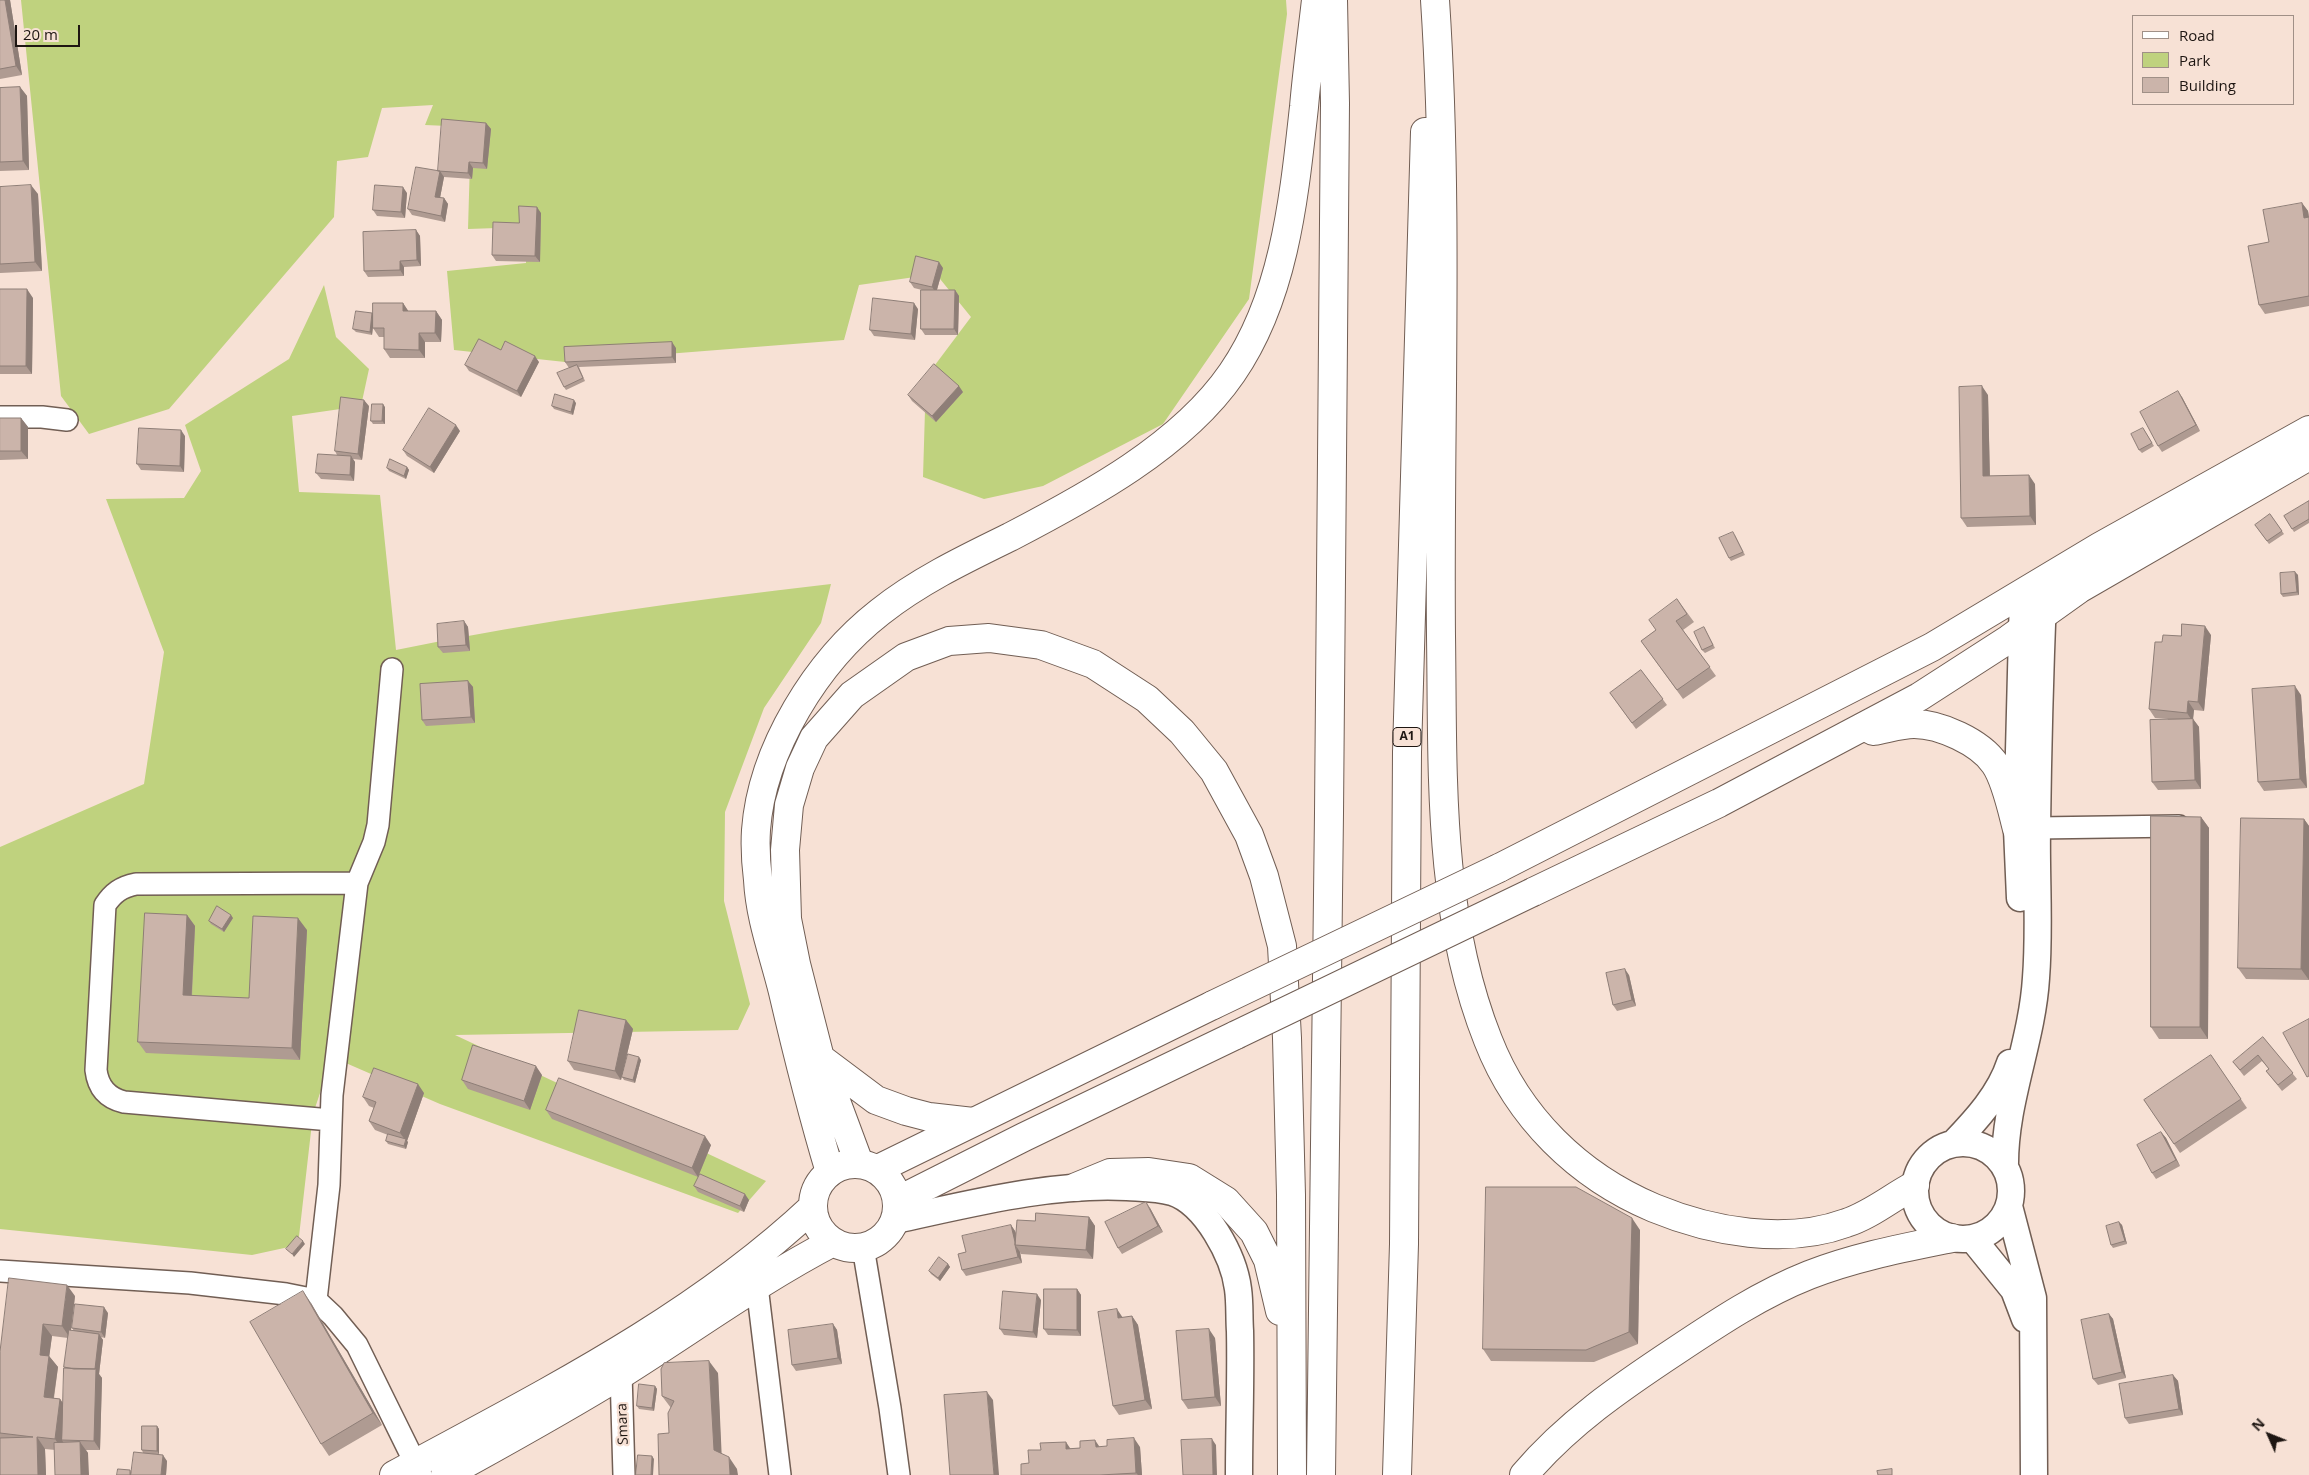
<!DOCTYPE html>
<style>
body{margin:0}
#map{position:relative;width:2309px;height:1475px;overflow:hidden;background:#f7e1d5;font-family:"Open Sans",sans-serif}
canvas{display:block}
.legend{position:absolute;left:2132px;top:15px;width:162px;height:90px;box-sizing:border-box;background:#f7e1d5;border:1px solid #a09087;margin:0;padding:6px 9px;list-style:none;font-size:15px;color:#1e1612}
.legend li{display:flex;align-items:center;gap:10px;height:25px}
.legend b{width:25px;border:1px solid #a09087}
.north{position:absolute;left:2244px;top:1410px;width:50px;height:50px;-webkit-text-stroke:4px #f7e1d5;paint-order:stroke;rotate:314deg;font-size:14px;font-weight:700;line-height:20px;text-align:center;color:#1e1612}
.north::after{content:'';display:block;margin:auto;width:18px;height:22px;background:#1e1612;clip-path:polygon(50% 0,100% 100%,50% 72%,0 100%)}
.scale{position:absolute;left:15px;top:25px;width:65px;height:22px;box-sizing:border-box;border:2px solid #1e1612;border-top:0;padding-left:6px;font-size:15px;line-height:18px;white-space:nowrap;color:#1e1612;-webkit-text-stroke:4px #f7e1d5;paint-order:stroke}
</style>
<div id="map">
<canvas width="2309" height="1475"></canvas>
<ul class="legend">
<li><b style="height:6px;background:#fff"></b>Road</li>
<li><b style="height:14px;background:#bfd27e"></b>Park</li>
<li><b style="height:14px;background:#cbb4aa"></b>Building</li>
</ul>
<div class="north">N</div>
<div class="scale">20 m</div>
</div>
<script>
const g = document.querySelector('canvas').getContext('2d');
g.lineJoin = 'round';
function paint(path, color) {
  g.fillStyle = color;
  g.fill(path, 'evenodd');
}
function trace(path, color, width, dash) {
  g.strokeStyle = color;
  g.lineWidth = width;
  g.lineCap = dash ? 'butt' : 'round';
  g.setLineDash(dash || []);
  g.stroke(path);
}
function label(font, color, halo, rows, align = 'center') {
  g.font = font + ' "Open Sans",sans-serif';
  g.lineWidth = 4.5;
  g.setLineDash([]);
  g.textBaseline = 'middle';
  g.strokeStyle = halo;
  g.fillStyle = color;
  for (const [text, x, y, turn = 0] of rows) {
    g.save();
    g.translate(x, y);
    g.rotate((+turn || 0) * Math.PI / 180);
    g.textAlign = isNaN(turn) ? turn : align;
    if (halo) g.strokeText(text, 0, 0);
    g.fillText(text, 0, 0);
    g.restore();
  }
}
const green = new Path2D(`
 M21,0H1286L1287,14L1249,299L1163,424L1043,486L984,499L923,477L926,377L971,317L936,274L859,285L844,340L565,362L454,350L447,271L526,263V227L468,229L471,127L425,125L433,105L382,108L368,157L337,161L334,217L169,409L89,434L61,396Z
 M324,285L336,337L369,369L361,406L292,416L299,492L380,495L396,650C540,620 685,601 831,584L821,623L764,708L725,812L724,901L750,1004L738,1030L455,1035L766,1181L738,1213L440,1104L332,1057L313,1114L298,1245L252,1255L0,1229V847L144,784L164,652L106,499L184,498L201,471L185,425L289,359Z`);
const minor = new Path2D(`
 M0,417H42L67,420
 M2037,828L2179,826
 M331,1120L124,1102C107,1098 98,1087 96,1070L105,905C113,893 121,887 136,884L357,883
 M863,1247L890,1408L899,1475
 M0,1271L190,1283L286,1294L316,1300L333,1316L357,1345L421,1475
 M757,1286L780,1475
 M316,1300L329,1185L332,1095L357,883L374,842L378,825L392,669
 M621,1373L624,1475`);
const tertiary = new Path2D(`
 M2020,898L2017,829L2023,594
 M1915 1191a48 48 0 1 1 96 0a48 48 0 1 1-96 0Z
 M1954,1143C1976,1120 2000,1094 2010,1063
 M2005,1167C2004,1102 2032,1043 2036,978C2040,928 2036,877 2037,827C2038,750 2040,673 2043,597
 M2009,1206L2033,1298L2034,1475
 M895,1220C970,1204 1049,1183 1127,1187C1142,1188 1158,1188 1172,1192C1206,1203 1234,1257 1238,1289C1240,1303 1239,1317 1240,1331C1241,1379 1239,1427 1239,1475
 M1972,1238L2014,1290L2025,1319`);
const primary = new Path2D(`
 M1873,731C1886,729 1901,724 1914,724C1940,724 1980,742 1995,764C2006,780 2012,810 2017,829
 M1499,868L1932,647L2099,547L2309,430
 M1533,892L1719,803L1919,697L2009,639L2079,589L2309,456
 M813 1206a42 42 0 1 1 84 0a42 42 0 1 1-84 0Z
 M878,1169L1213,1005
 M897,1201L1024,1137L1236,1035
 M394,1475C539,1396 692,1321 813,1207
 M445,1475C505,1442 565,1409 623,1373C693,1329 760,1280 833,1242`);
const motorway = new Path2D(`
 M1435,0C1449,212 1439,424 1441,636C1443,771 1437,912 1488,1040C1518,1117 1578,1176 1654,1208C1712,1232 1786,1245 1846,1223C1871,1215 1892,1197 1915,1185
 M820,1058L859,1163
 M973,1122L929,1117L906,1111L876,1100L820,1058L796,964L787,919L785,850L789,805L800,768L814,738L852,695L906,657L949,641L989,638L1041,645L1093,664L1147,699L1182,732L1214,771L1249,835L1264,876L1282,946L1287,1038L1291,1195L1292,1475
 M830,1172C812,1112 797,1052 783,992C774,955 760,919 758,880C756,864 755,846 756,830C762,749 817,661 880,612C919,581 965,559 1010,537C1087,497 1182,446 1232,373C1285,296 1294,197 1304,107C1307,71 1312,36 1316,0
 M1076,1187L1110,1173L1149,1172L1189,1178L1226,1201L1254,1232L1268,1260L1280,1311
 M1321,1475L1329,813L1335,103L1333,0
 M1397,1475L1404,1244L1407,752L1425,132
 M1524,1475C1567,1424 1621,1387 1677,1350C1719,1322 1761,1294 1809,1275C1855,1257 1903,1248 1952,1238`);
const primaryBridge = new Path2D(`
 M1213,1005L1499,868
 M1236,1035L1533,892`);
const wall = new Path2D(`
 M0,0H10L22,75L0,79Z
 M20,87L27,96L29,170L0,171V88Z
 M486,123L491,129L487,169L473,168L472,179L444,177L440,198H444L448,204L445,222L412,215L408,209L438,171Z
 M0,187L38,194L42,271L0,273Z
 M407,193L405,218L377,216L373,210Z
 M2302,203L2308,211L2309,217V306L2265,314L2259,305L2269,242Z
 M541,213L540,262L496,261L492,255L519,223Z
 M416,230L420,236L421,266L404,267V276L368,277L364,271Z
 M943,268L937,290H955L959,296L958,335H925L921,329L922,290L914,288L910,282Z
 M0,289L33,298L32,374H0Z
 M403,303L408,311H436L442,320L441,342H425V358H390L384,349V337H379L373,328L372,335L356,332L353,329L372,313Z
 M918,309L915,340L874,336L870,330Z
 M676,348V363L579,367L585,381L566,390L564,387L569,368L565,362Z
 M501,350L539,362L521,397L469,371L465,365Z
 M963,392L936,422L912,401L908,395Z
 M1988,395L1990,476L2035,484L2036,525L1967,527L1961,518Z
 M2182,397L2200,431L2162,452L2158,446Z
 M576,403L573,415L554,409L552,406Z
 M369,406L362,460L353,459L355,462L354,481L321,479L316,473L337,455L335,451Z
 M385,407V424H373L371,421Z
 M0,418H21L28,427V459L0,460Z
 M2143,428L2154,446L2142,453L2139,450Z
 M460,431L434,473L407,456L403,450Z
 M185,436L184,472L141,470L137,464Z
 M407,467L409,470L406,479L389,471L387,468Z
 M2309,501V523L2294,532L2284,516Z
 M2270,514L2284,534L2269,544L2255,525Z
 M1735,535L1745,555L1731,561L1729,558Z
 M2295,572L2298,575L2299,595L2283,597L2281,594Z
 M1677,599L1694,622L1683,630L1716,676L1683,699L1641,641L1656,630Z
 M464,621L468,627L470,651L443,653L438,647Z
 M1704,627L1715,648L1705,653L1702,650Z
 M2211,635L2204,711L2194,710L2193,719L2199,727L2201,789L2158,790L2152,782L2168,719L2155,718L2149,709L2162,642L2181,636Z
 M1641,670L1667,705L1636,729L1610,693Z
 M468,681L473,687L475,723L426,726L422,720Z
 M2301,695L2307,788L2264,791L2258,782Z
 M2201,817L2209,828L2208,1039H2159L2151,1027Z
 M2304,819L2309,826V980L2246,979L2238,968Z
 M187,915L195,926L192,996L249,998L307,930L300,1060L146,1053L138,1042Z
 M233,918L224,932L211,924L209,921Z
 M1629,975L1636,1006L1617,1011L1613,1005Z
 M626,1020L633,1029L621,1080L574,1070L568,1061Z
 M2263,1037L2297,1079L2282,1091L2266,1071L2269,1069L2262,1061L2244,1076L2233,1062Z
 M2211,1055L2247,1108L2180,1153L2144,1100Z
 M641,1060L635,1083L624,1080L622,1077Z
 M542,1075L530,1110L468,1089L462,1080Z
 M424,1093L407,1141L408,1142L406,1149L388,1144L386,1141L388,1135L375,1130L369,1121L374,1108L369,1106L363,1097Z
 M546,1110L711,1145L698,1177L552,1119Z
 M2161,1132L2166,1138L2180,1166L2156,1179L2152,1173Z
 M694,1186L749,1200L744,1212L698,1192Z
 M1150,1208L1163,1232L1122,1254L1118,1248Z
 M1089,1217L1095,1226L1093,1259L1021,1254L1020,1252L1022,1263L966,1276L962,1270L966,1252L1011,1225L1015,1231L1016,1233L1035,1221Z
 M2119,1222L2122,1225L2127,1244L2113,1248L2111,1245Z
 M1640,1230L1638,1344L1594,1362L1491,1361L1483,1349Z
 M948,1264L950,1267L940,1281L931,1274L929,1271Z
 M1077,1289L1081,1295V1336L1048,1335L1044,1329Z
 M75,1296L71,1330L74,1331L72,1328L108,1313L105,1338L101,1337L103,1340L99,1374L102,1378L100,1450H86L88,1453L45,1449L46,1475H0V1352ZM52,1336L68,1338L64,1367L65,1369L63,1403L60,1399L54,1398L58,1367L49,1356Z
 M1041,1300L1037,1338L1004,1335L1000,1329Z
 M311,1303L382,1425L329,1456L321,1444Z
 M2109,1314L2113,1319L2126,1378L2098,1385L2093,1379Z
 M1132,1316L1138,1325L1152,1409L1119,1415L1113,1406L1123,1318Z
 M833,1324L837,1330L842,1364L796,1371L792,1365Z
 M1215,1338L1221,1406L1188,1409L1182,1400Z
 M718,1373L721,1454L737,1469L669,1433L671,1408L662,1396Z
 M2173,1375L2178,1381L2183,1415L2129,1424L2125,1418Z
 M655,1386L657,1389L654,1411L639,1409L637,1406Z
 M157,1426L159,1429V1454H153L167,1461L166,1475H117L130,1470L131,1472L143,1453L142,1450Z
 M1100,1447H1140L1142,1475H1021L1029,1463L1041,1450Z`);
const shadedWall = new Path2D(`
 M5,0H10L22,75L16,66Z
 M20,87L27,96L29,170L23,161Z
 M486,123L491,129L487,169L483,163Z
 M469,162L473,168L472,179L468,173Z
 M440,171L444,177L439,203L435,197Z
 M31,185L38,194L42,271L35,262Z
 M403,187L407,193L405,218L401,212Z
 M444,198L448,204L445,222L441,216Z
 M2302,203L2308,211L2309,218H2304Z
 M537,207L541,213L540,262L535,256Z
 M416,230L420,236L421,266L417,260Z
 M400,261L404,267V276L400,270Z
 M939,262L943,268L936,293L932,287Z
 M27,289L33,298L32,374L26,366Z
 M955,290L959,296L958,335L954,329Z
 M403,303L409,312L403,311Z
 M914,303L918,309L915,340L911,334Z
 M436,311L442,320L441,342L435,333Z
 M372,313L374,316L372,335L370,332Z
 M419,333L425,342V358L419,350Z
 M672,342L676,348V363L672,357Z
 M535,356L539,362L521,397L517,391Z
 M959,386L963,392L936,422L932,416Z
 M1982,386L1988,395L1990,485L1983,476Z
 M2178,391L2182,397L2200,431L2196,425Z
 M364,400L369,406L362,460L358,454Z
 M574,400L576,403L573,415L571,412Z
 M383,404L385,407V424L382,421Z
 M21,418L28,427V459L21,451Z
 M456,425L460,431L434,473L430,467Z
 M181,430L185,436L184,472L180,466Z
 M351,456L355,462L354,481L350,475Z
 M407,467L409,470L406,479L404,476Z
 M2029,475L2035,484L2036,525L2030,516Z
 M2295,572L2298,575L2299,595L2297,592Z
 M464,621L468,627L470,651L466,645Z
 M2205,626L2211,635L2204,711L2198,702Z
 M468,681L473,687L475,723L471,717Z
 M2295,686L2301,695L2307,788L2300,779Z
 M2188,701L2194,710L2193,719L2199,727L2201,789L2195,780L2193,722L2187,713Z
 M2201,817L2209,828L2208,1039L2200,1027Z
 M2304,819L2309,826V980L2301,969Z
 M187,915L195,926L191,1007L183,995Z
 M231,915L233,918L224,932L222,929Z
 M298,918L307,930L300,1060L292,1048Z
 M1625,969L1629,975L1636,1006L1632,1000Z
 M626,1020L633,1029L621,1080L615,1071Z
 M639,1057L641,1060L635,1083L633,1080Z
 M536,1066L542,1075L530,1110L524,1101Z
 M418,1084L424,1093L407,1141L408,1142L406,1149L404,1146L406,1141L400,1133Z
 M2161,1132L2166,1138L2180,1166L2176,1160Z
 M705,1136L711,1145L698,1177L692,1168Z
 M745,1194L749,1200L744,1212L740,1206Z
 M1146,1202L1150,1208L1163,1232L1158,1226Z
 M1089,1217L1095,1226L1093,1259L1086,1250Z
 M1632,1218L1640,1230L1638,1344L1629,1332Z
 M2119,1222L2122,1225L2127,1244L2125,1241Z
 M1011,1225L1015,1231L1018,1245H1015Z
 M303,1241L305,1244L294,1257L292,1254Z
 M1016,1246L1020,1252L1022,1263L1018,1257Z
 M948,1264L950,1267L940,1281L938,1278Z
 M67,1285L75,1296L70,1338L62,1326Z
 M1077,1289L1081,1295V1336L1077,1330Z
 M303,1291L311,1303L382,1425L373,1413Z
 M1037,1294L1041,1300L1037,1338L1033,1332Z
 M104,1307L108,1313L105,1338L101,1332Z
 M1117,1309L1123,1318H1118Z
 M2109,1314L2113,1319L2126,1378L2122,1372Z
 M1132,1316L1138,1325L1152,1409L1145,1400Z
 M43,1324L52,1336L48,1366L40,1355Z
 M833,1324L837,1330L842,1364L838,1358Z
 M1209,1329L1215,1338L1221,1406L1215,1397Z
 M99,1334L103,1340L99,1374L102,1378L100,1450L94,1441V1371Z
 M49,1356L58,1367L52,1409L44,1397Z
 M709,1361L718,1373L722,1462L714,1450Z
 M2173,1375L2178,1381L2183,1415L2179,1409Z
 M655,1386L657,1389L654,1411L652,1408Z
 M987,1392L993,1400L999,1475H994Z
 M60,1399L68,1411L62,1440L64,1444L63,1451L55,1439Z
 M157,1426L159,1429V1454L157,1451Z
 M37,1437L45,1449L46,1475H38Z
 M1134,1438L1140,1447L1142,1475H1138L1136,1473Z
 M1212,1439L1216,1445L1217,1475H1213Z
 M1095,1440L1101,1449L1096,1447Z
 M80,1442L88,1453L89,1475H81Z
 M1066,1442L1072,1451L1066,1449Z
 M163,1455L167,1461L166,1475H161Z
 M652,1456L654,1459L653,1475H651Z
 M729,1457L737,1469L738,1475H730Z`);
const building = new Path2D(`
 M0,0H5L16,66L0,69Z
 M20,87L23,161L0,162V88Z
 M442,119L486,123L483,163L469,162L468,173L438,171Z
 M416,167L440,171L435,197L444,198L441,216L408,209Z
 M31,185L35,262L0,264V187Z
 M375,185L403,187L401,212L373,210Z
 M2302,203L2304,218L2309,217V296L2259,305L2248,246L2269,242L2263,210Z
 M519,206L537,207L535,256L492,255L493,222L519,223Z
 M416,230L417,260L400,261V270L364,271L363,232Z
 M916,256L939,262L932,287L910,282Z
 M0,289H27L26,366H0Z
 M921,290H955L954,329H921Z
 M873,298L914,303L911,334L870,330Z
 M373,303H403V311H436L435,333H419V350L384,349V328H373Z
 M356,311L372,313L370,332L353,329Z
 M479,339L501,350L505,341L535,356L517,391L465,365Z
 M672,342V357L565,362L564,347Z
 M934,364L959,386L932,416L908,395Z
 M577,365L583,378L564,387L557,373Z
 M1982,386L1983,476L2029,475L2030,516L1961,518L1959,387Z
 M2178,391L2196,425L2158,446L2140,412Z
 M555,394L574,400L571,412L552,406Z
 M341,397L364,400L358,454L335,451Z
 M372,404H383L382,421H371Z
 M429,408L456,425L430,467L403,450Z
 M0,418H21V451H0Z
 M139,428L181,430L180,466L137,464Z
 M2143,428L2152,443L2139,450L2131,434Z
 M318,454L351,456L350,475L316,473Z
 M390,459L407,467L404,476L387,468Z
 M2309,501V519L2292,529L2284,516Z
 M2270,514L2282,531L2267,541L2255,525Z
 M1733,532L1743,552L1729,558L1719,538Z
 M2295,572L2297,592L2281,594L2280,573Z
 M1677,599L1687,614L1676,621L1710,667L1677,690L1641,641L1656,630L1649,620Z
 M464,621L466,645L438,647L437,624Z
 M2182,624L2205,626L2198,702L2188,701L2187,713L2149,709L2155,642H2162L2163,635L2181,636Z
 M1704,627L1713,645L1702,650L1694,632Z
 M1641,670L1663,699L1632,723L1610,693Z
 M468,681L471,717L422,720L420,684Z
 M2295,686L2300,779L2258,782L2252,689Z
 M2193,719L2195,780L2152,782L2150,720Z
 M2151,816L2201,817L2200,1027H2151Z
 M2241,818L2304,819L2301,969L2238,968Z
 M217,906L231,915L222,929L209,921Z
 M145,913L187,915L183,995L249,998L253,916L298,918L292,1048L138,1042Z
 M1625,969L1632,1000L1613,1005L1606,973Z
 M579,1010L626,1020L615,1071L568,1061Z
 M2309,1019V1076L2307,1077L2283,1033Z
 M2263,1037L2293,1073L2278,1085L2266,1071L2269,1069L2258,1055L2240,1070L2233,1062Z
 M473,1045L536,1066L524,1101L462,1080Z
 M628,1054L639,1057L633,1080L622,1077Z
 M2211,1055L2241,1099L2174,1144L2144,1100Z
 M374,1068L418,1084L400,1133L369,1121L376,1102L363,1097Z
 M559,1078L705,1136L692,1168L546,1110Z
 M2161,1132L2176,1160L2152,1173L2137,1145Z
 M388,1134L406,1139L404,1146L386,1141Z
 M700,1174L745,1194L740,1206L694,1186Z
 M1486,1187H1576L1632,1218L1629,1332L1586,1350L1483,1349Z
 M1146,1202L1158,1226L1118,1248L1105,1222Z
 M1036,1213L1089,1217L1086,1250L1015,1245L1017,1220L1035,1221Z
 M2119,1222L2125,1241L2111,1245L2106,1226Z
 M1011,1225L1015,1242V1245L1018,1257L962,1270L958,1254L966,1252L962,1236Z
 M297,1236L303,1241L292,1254L286,1249Z
 M939,1257L948,1264L938,1278L929,1271Z
 M9,1278L67,1285L62,1326L43,1324L40,1355L49,1356L44,1397L60,1399L55,1439L37,1437L38,1475H0V1438L33,1437L0,1433V1352Z
 M1044,1289H1077V1330L1044,1329Z
 M303,1291L373,1413L321,1444L250,1322Z
 M1003,1291L1037,1294L1033,1332L1000,1329Z
 M75,1304L104,1307L101,1332L72,1328Z
 M1117,1309L1118,1318L1132,1316L1145,1400L1113,1406L1098,1312Z
 M2109,1314L2122,1372L2093,1379L2081,1320Z
 M833,1324L838,1358L792,1365L788,1330Z
 M1209,1329L1215,1397L1182,1400L1176,1331Z
 M69,1330L99,1334L95,1369H74L64,1367Z
 M709,1361L714,1450L729,1457L730,1475H659L658,1434L669,1433L668,1413L674,1401L662,1396L661,1369L664,1363Z
 M64,1368L96,1369L94,1441L62,1440Z
 M2173,1375L2179,1409L2125,1418L2119,1384Z
 M639,1384L655,1386L652,1408L637,1406Z
 M987,1392L994,1475H950L944,1395Z
 M142,1426H157V1451L142,1450Z
 M1134,1438L1136,1473L1100,1475H1021V1464L1029,1463L1028,1450H1041L1040,1443L1066,1442V1449L1080,1448V1441L1095,1440L1096,1447L1107,1446V1440Z
 M1212,1439L1213,1475H1183L1181,1440Z
 M80,1442L81,1475H55L54,1443Z
 M134,1452L163,1455L161,1475H131Z
 M638,1455L652,1456L651,1475H636Z
 M118,1469L130,1470V1475H117Z
 M1892,1469V1475H1878L1877,1471Z`);
const shields = [
 [1407,737,28]
];
const shieldNames = [
 ["A1",1407,737]
];
const streetNames = [
 ["Smara",623,1424,-92]
];
paint(green, '#bfd27e');
trace(minor, '#715e54', 24);
trace(tertiary, '#715e54', 29);
trace(primary, '#715e54', 30);
trace(motorway, '#715e54', 30);
trace(minor, '#fff', 21);
trace(tertiary, '#fff', 26);
trace(primary, '#fff', 28);
trace(motorway, '#fff', 28);
trace(primaryBridge, '#715e54', 30, []);
trace(primaryBridge, '#fff', 28);
paint(wall, '#af9b92');
paint(shadedWall, '#8e7e77');
paint(building, '#cbb4aa');
trace(building, '#8e7e77', 1);
for (const [x, y, w] of shields) {
  const box = new Path2D();
  box.roundRect(x - w / 2, y - 9.5, w, 19, 4);
  g.fillStyle = '#f7e1d5';
  g.fill(box);
  trace(box, '#1e1612', 1);
}
label('bold 12px', '#1e1612', null, shieldNames);
label('14px', '#1e1612', '#f7e1d5', streetNames);
</script>
